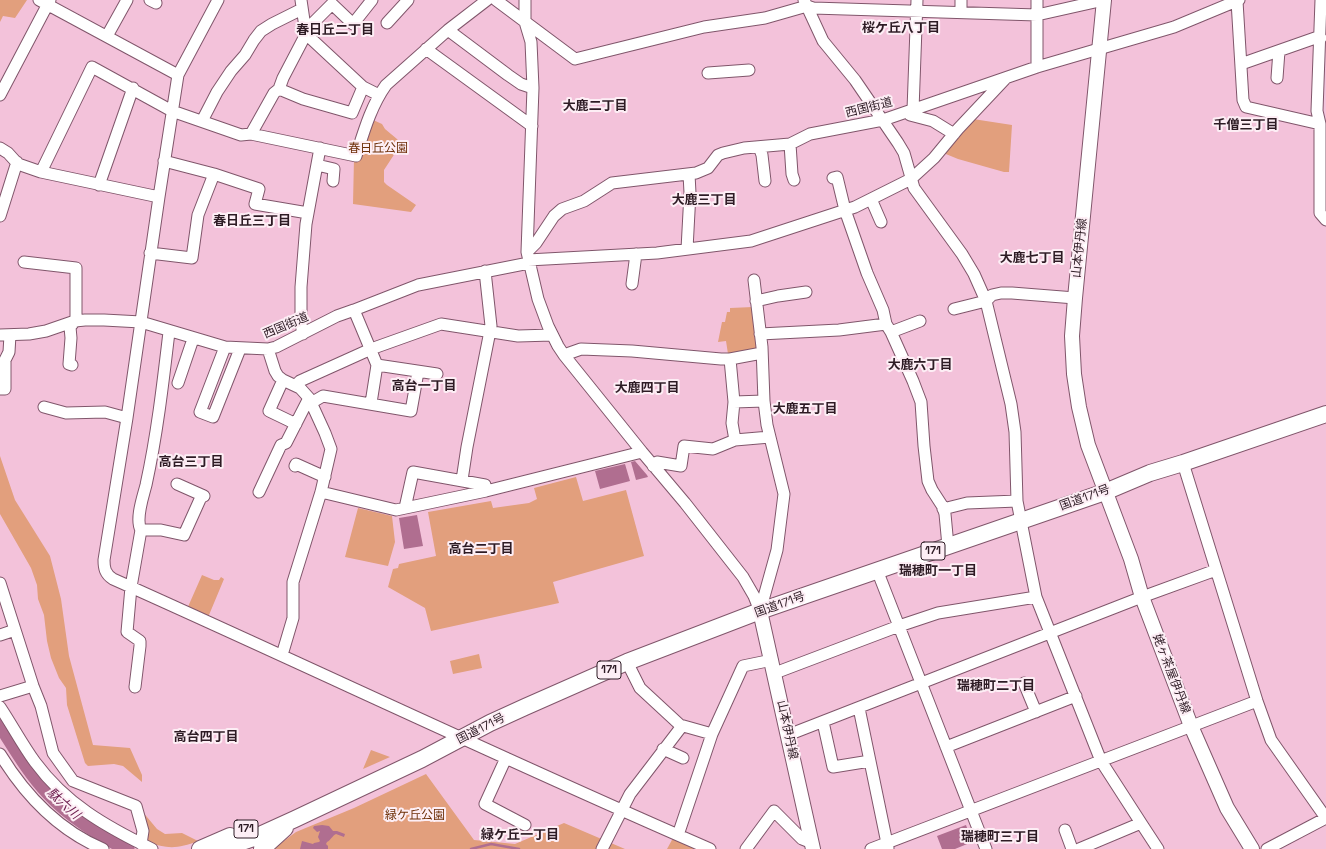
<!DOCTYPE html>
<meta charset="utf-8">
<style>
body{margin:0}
canvas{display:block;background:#f3c2da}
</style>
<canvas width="1326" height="849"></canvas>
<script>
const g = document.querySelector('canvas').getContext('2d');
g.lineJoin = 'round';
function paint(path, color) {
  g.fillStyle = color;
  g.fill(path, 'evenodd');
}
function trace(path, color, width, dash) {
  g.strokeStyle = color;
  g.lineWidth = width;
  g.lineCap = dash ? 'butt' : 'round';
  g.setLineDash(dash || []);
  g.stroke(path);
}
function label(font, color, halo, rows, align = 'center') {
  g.font = font + ' "Space Grotesk","Noto Sans JP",sans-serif';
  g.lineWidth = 4;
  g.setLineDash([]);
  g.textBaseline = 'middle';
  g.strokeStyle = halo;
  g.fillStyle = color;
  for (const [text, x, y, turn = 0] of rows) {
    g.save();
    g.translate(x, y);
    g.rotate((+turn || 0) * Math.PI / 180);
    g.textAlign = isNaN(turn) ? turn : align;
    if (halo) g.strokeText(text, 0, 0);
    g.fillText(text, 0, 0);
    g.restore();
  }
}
const green = new Path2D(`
 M0,0H27L15,18L3,16L0,22Z
 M371,119L382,124L385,129L397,139L400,143L399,147L384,170V182L387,185L416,205L411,212L353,204L354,158Z
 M973,119L1012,125L1009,172H1004L958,159L941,152Z
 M753,307L759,348L728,354L726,341L718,342L722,322H725L727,312H730V308Z
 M0,456L15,500L50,556L61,599L69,656L93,745L130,748L142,775V782L123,766L114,764L88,766L85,763L67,705L66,688L59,678L51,658L47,641L44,615L38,599L37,585L31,568L0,514Z
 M576,477L583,501L626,490L644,556L553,582L559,603L431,631L425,608L388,587L393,569L398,568L399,564L436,556L428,512L491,501L493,508L529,503L537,499L534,488Z
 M358,508L392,516L395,542L388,566L345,557Z
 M202,575L214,580H219L221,577L224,579L209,615L205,617L187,609Z
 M479,654L482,668L453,674L450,661Z
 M371,750L390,757L363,769Z
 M426,774L474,840L515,844L564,823L625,849H273L296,832L354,808Z
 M142,811L157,829L165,834L182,833L198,841C178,849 167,849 147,842Z
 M673,838L696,849H667Z`);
const water = new Path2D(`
 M635,461L647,475L648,477L636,480L631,462Z
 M625,464L630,481L600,489L595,471Z
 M417,515L423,546L404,549L399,518Z
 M322,825L329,826L333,831H337L345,834L344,837L336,834C332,836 331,840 327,842L326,844L328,846V849H300L302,841L313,844L314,843L319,842L320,841L318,837L320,831L317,832L313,828L314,826Z
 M966,825L972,842L955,849H942L937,836Z`);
const stream = new Path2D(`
 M471,849L491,844L519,849`);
const river = new Path2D(`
 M0,724C15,747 29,772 48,792C70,816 99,833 127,849`);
const minor = new Path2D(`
 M39,0L178,75
 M150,0L156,3
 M218,0L178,75L159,197L127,418L104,560C104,568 105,574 113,579C312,668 509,762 710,849
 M301,0L306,34L363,87L379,95
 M496,0L575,59L704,27L765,18L807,6L813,8L1037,15L1104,0
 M525,0V22L531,42L533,88L527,252L538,299L548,326L558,346L564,355L642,452L685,503L743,577L754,596L760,611
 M804,0L823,41L855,80L898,143L904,153L914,188L962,254L974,274L986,301L1011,404L1015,432L1017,501L1036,597L1101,761L1141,823L1079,849
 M1321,0L1317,111L1320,124V213L1326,220
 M1237,1L1243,100L1246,107L1320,124
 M961,12V0
 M387,23L408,0
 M305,27H309L332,4L353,24L372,0
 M448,30L508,75L521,84L533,88
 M107,36L127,0
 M426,49L532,126
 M1241,64L1318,37L1321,38
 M1037,67V0
 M708,73L749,70
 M1277,78L1279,51
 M279,89L303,99L352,113L363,87
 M0,95L50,0
 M913,110L917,0
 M909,111L910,115L933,121L954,134
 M202,121L217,92L231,71L245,55L254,40L261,31L272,24L302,9
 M251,134L274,93L279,89L283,78L306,34
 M790,144L792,174L794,180
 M759,147L762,155L765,181
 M0,148L8,153L18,164L41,172L159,197
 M164,161L214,174L259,189L255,204L308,213
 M317,165L334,169L333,181
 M41,172L92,67L172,111L241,135L251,134L356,156C364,131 371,106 386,85L448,30L487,0
 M833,178L837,177L845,210L867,273L883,310L886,324L891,332L913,381L921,402L924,446L928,481L932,490L943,507L945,514L948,546
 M99,185L133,88
 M871,199L881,222
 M0,216L17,162
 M687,249L690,193L689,174
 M527,252L536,243L554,216L562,209L584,201L612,183L696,173L708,168L718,155L723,153L744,148L790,144L810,134L883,120L1037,67L1174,27L1239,0
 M150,253L192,258L198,215L214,174
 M528,260L657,253L751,241L855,207L911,179L934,158L958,129L1006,78
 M24,262L76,268V317L75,321L70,327L71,338L69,364L72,365
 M754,280L762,347L764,401L767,425L784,494L777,550L760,611
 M632,284L636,254
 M756,301L778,296L806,292
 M954,309L986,301L992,295L1001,293H1012L1075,298
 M354,310L377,365L371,403
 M891,332L920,321
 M303,334L301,324V287L306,224L320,148
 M760,334L839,330L886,324
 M0,335L29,334L46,331L75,321L85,320H104L141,322L225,347L268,349L276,347L337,316L354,310L418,285L529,263
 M225,347L200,412L213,417L240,349
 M268,349L275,371L278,376L283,380L300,388L309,398L325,433L331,449L321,492L293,582V618L282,655
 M564,355L581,349L632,351L721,359H730L762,353
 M730,359L734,402L732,423L735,440
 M377,365L437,374
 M283,380L269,411L296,424
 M178,383L193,339
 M296,385L300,381L371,349L441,324L518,336L552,335
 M0,389H5V360L9,352L10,335
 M734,402L764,401
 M311,403L323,396L411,411L418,372
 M44,407L66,413L105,412L127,418
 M1183,463L1257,701L1271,740L1326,818
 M295,466L296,464L325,477
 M653,466L657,462L681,466L684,446L713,449L735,440L770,437
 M462,480L467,447L491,326L485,271
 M177,484L204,496
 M259,492L281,445L286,443L309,398
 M321,492L396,510L486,491L642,452
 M405,508L413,472L485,485L486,491
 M943,509L967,503L1017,501
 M141,530C135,519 143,497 146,485C157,435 163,383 169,332
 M877,570L986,849
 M0,583L33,686L41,706L53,753L73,781L136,806L143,831L141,844
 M0,635L15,630
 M627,662L640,688L680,725L712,734
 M775,673L899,626L938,613L1036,597
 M1024,683L1036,712
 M135,687L140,646V641L127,632L131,587L141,530H161L184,535L202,495
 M0,696L33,686
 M0,707C12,725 22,744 35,762C66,804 105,826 152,849
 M859,708L888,848
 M823,722L833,767L870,761
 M788,735L1142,597L1216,570
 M946,747L1076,696
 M663,749L683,758
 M0,754C25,795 58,830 103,849
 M506,758L485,804L525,825
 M1141,823L1158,849
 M1065,830L1072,849
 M678,835L712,734L743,666L772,660
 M602,849L630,794L682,726
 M746,849L774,811L802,839L812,843
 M871,849L1257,701
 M1267,849L1326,818`);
const major = new Path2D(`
 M1104,0L1075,298L1072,336L1074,374L1079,407L1088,445L1131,559L1142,597L1191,726L1227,808L1252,849
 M760,611L813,849`);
const highway = new Path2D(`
 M200,849L230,836
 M220,849L251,839L295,819L422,759L490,723L525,707L627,662L760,611L1105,492L1150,473L1183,463L1326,414
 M262,849L285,828`);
const shields = [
 [933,551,24],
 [609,670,24],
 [246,829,24]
];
const shieldNames = [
 ["171",933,551],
 ["171",609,670],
 ["171",246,829]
];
const streetNames = [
 ["西国街道",869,108,-14],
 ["山本伊丹線",1080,248,-84],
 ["西国街道",286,326,-23],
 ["国道171号",1085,498,-20],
 ["国道171号",780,605,-20],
 ["姥ヶ茶屋伊丹線",1171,674,69],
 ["国道171号",481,729,-27],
 ["山本伊丹線",787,730,78]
];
const parkNames = [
 ["春日丘公園",378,149],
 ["緑ケ丘公園",415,816]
];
const neighbourhoodNames = [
 ["桜ケ丘八丁目",901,28],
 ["春日丘二丁目",335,30],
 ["大鹿二丁目",595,106],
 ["千僧三丁目",1246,125],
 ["大鹿三丁目",704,200],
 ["春日丘三丁目",252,221],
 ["大鹿七丁目",1032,258],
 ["大鹿六丁目",920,365],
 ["高台一丁目",424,386],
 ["大鹿四丁目",647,388],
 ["大鹿五丁目",805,409],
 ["高台三丁目",191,462],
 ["高台二丁目",481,549],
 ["瑞穂町一丁目",938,571],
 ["瑞穂町二丁目",996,686],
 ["高台四丁目",206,737],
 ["緑ケ丘一丁目",520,835],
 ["瑞穂町三丁目",1000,837]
];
const waterNames = [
 ["駄六川",63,804,42]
];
paint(green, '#e29f7d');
paint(water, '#b06e90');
trace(stream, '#b06e90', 2.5);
trace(river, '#b06e90', 15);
trace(minor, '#80566b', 13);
trace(major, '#80566b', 16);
trace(highway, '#80566b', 18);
trace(minor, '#fff', 11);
trace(major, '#fff', 14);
trace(highway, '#fff', 16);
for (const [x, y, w] of shields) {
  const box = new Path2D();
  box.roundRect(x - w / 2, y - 9, w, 18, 3);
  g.fillStyle = '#fdeef5';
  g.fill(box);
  trace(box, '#2d1b24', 1);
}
label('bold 11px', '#2d1b24', null, shieldNames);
label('12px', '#2d1b24', '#fdeef5', streetNames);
label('12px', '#6d2f07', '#fdeef5', parkNames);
label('bold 13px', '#2d1b24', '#fdeef5', neighbourhoodNames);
label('italic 13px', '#691749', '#fdeef5', waterNames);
</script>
